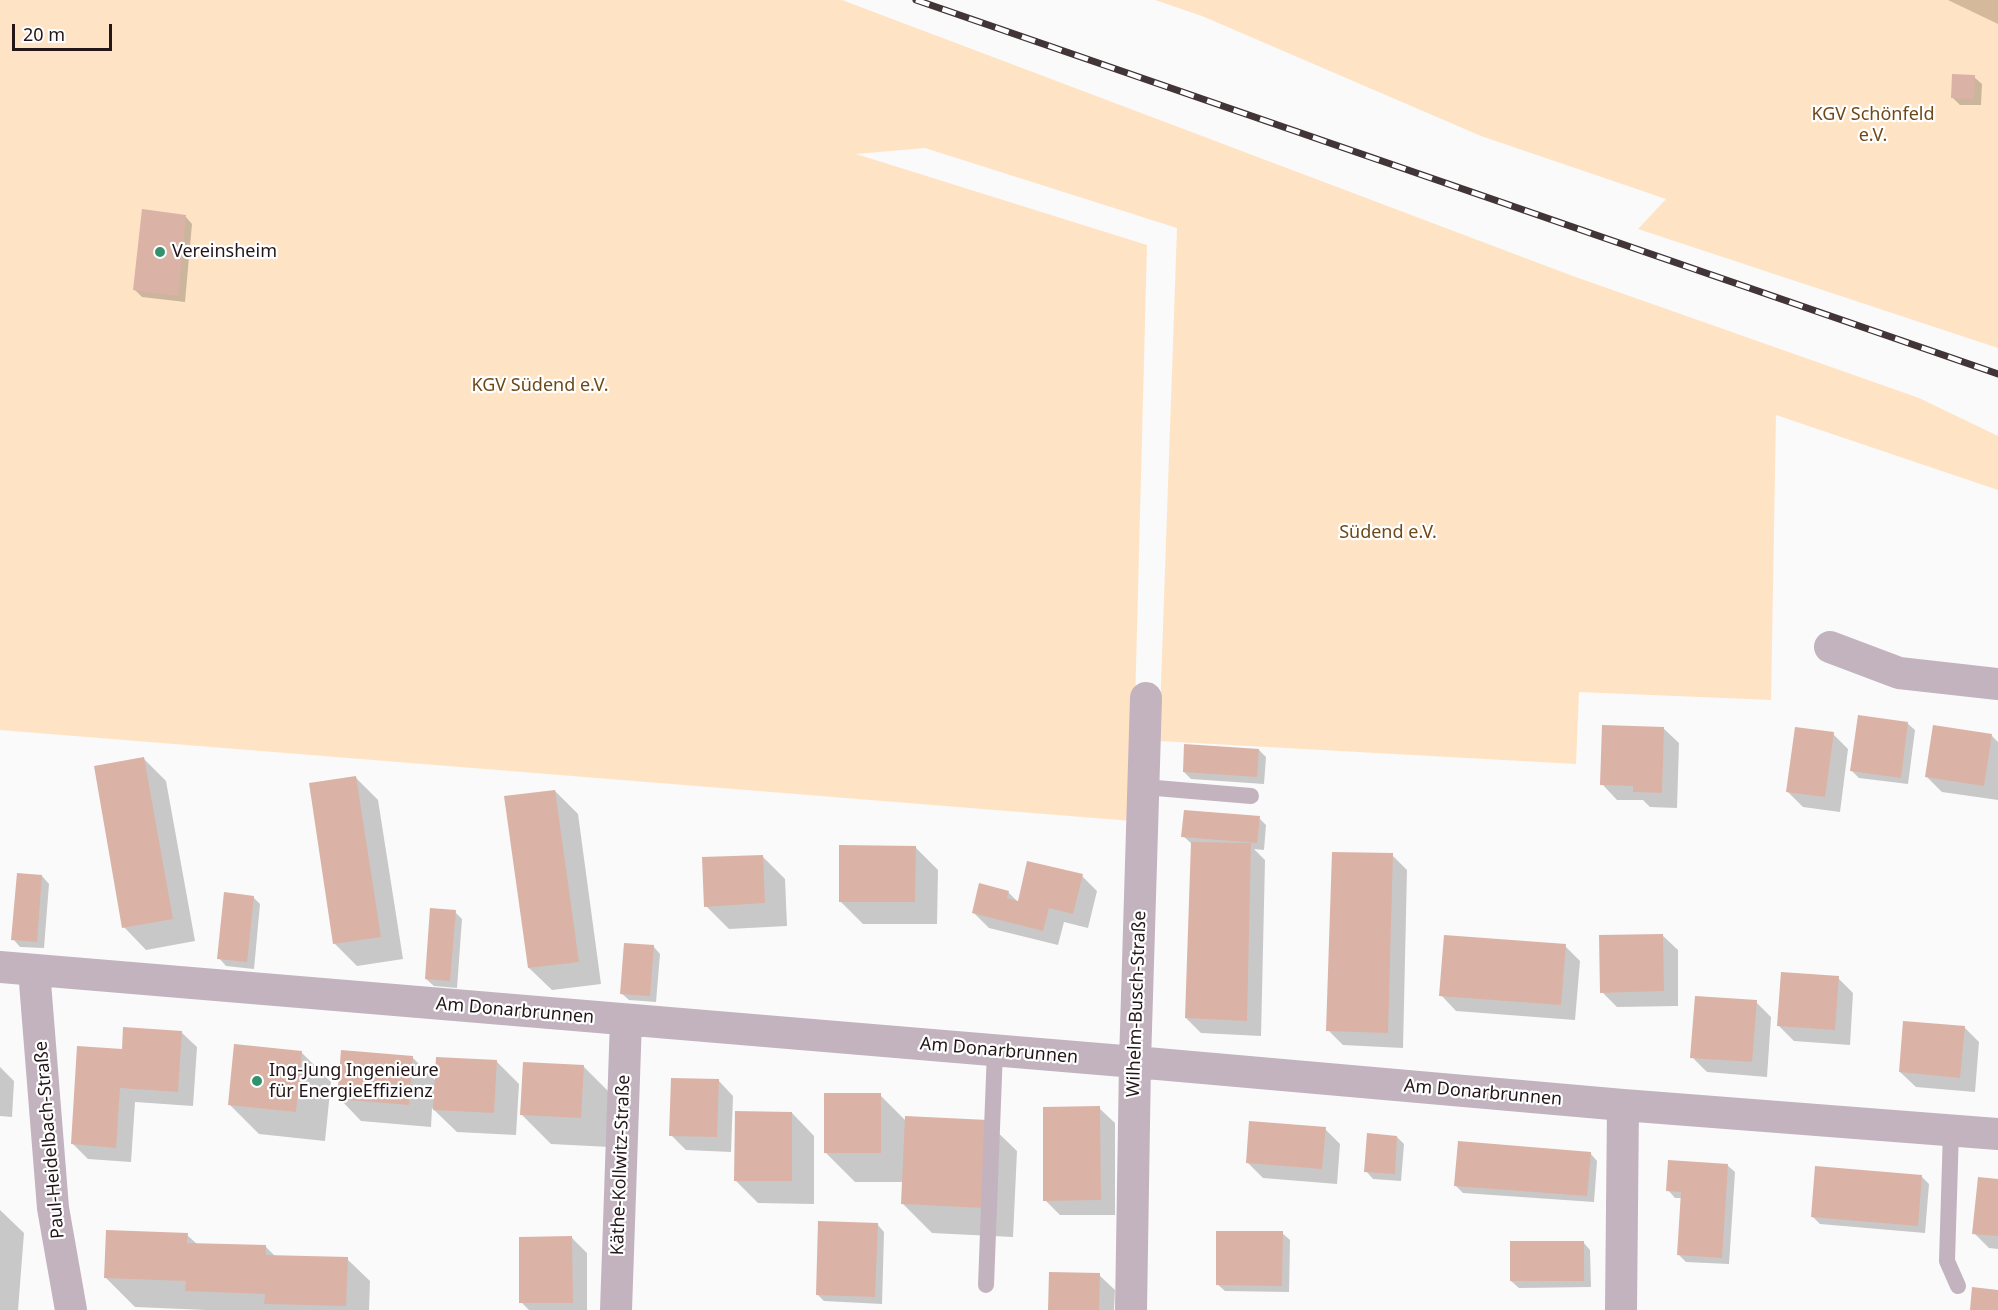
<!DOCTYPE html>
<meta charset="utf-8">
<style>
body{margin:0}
#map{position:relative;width:1998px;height:1310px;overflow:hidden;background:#fafafa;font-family:"Noto Sans",sans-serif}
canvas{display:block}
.scale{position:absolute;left:12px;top:24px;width:100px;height:27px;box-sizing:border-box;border:3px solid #241518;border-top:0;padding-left:8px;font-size:18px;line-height:21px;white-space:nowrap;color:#241518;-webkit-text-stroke:4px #fff;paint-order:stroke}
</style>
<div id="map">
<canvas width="1998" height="1310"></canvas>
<div class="scale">20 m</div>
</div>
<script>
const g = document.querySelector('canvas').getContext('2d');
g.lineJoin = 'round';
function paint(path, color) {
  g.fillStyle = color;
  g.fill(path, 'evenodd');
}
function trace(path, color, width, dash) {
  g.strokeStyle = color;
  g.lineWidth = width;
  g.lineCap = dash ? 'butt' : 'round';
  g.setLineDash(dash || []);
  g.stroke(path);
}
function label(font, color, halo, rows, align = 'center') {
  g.font = font + ' "Noto Sans",sans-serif';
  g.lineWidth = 4.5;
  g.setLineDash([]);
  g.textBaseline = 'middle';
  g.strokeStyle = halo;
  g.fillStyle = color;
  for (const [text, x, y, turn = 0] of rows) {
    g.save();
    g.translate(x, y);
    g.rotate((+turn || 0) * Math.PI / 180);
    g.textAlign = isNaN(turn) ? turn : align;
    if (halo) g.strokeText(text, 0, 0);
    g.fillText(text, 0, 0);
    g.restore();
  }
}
const green = new Path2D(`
 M0,0H842L1570,275L1919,398L1998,436V490L1776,415L1771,700L1579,692L1576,764L1159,741L1177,228L925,148L856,154L1147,245L1132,821L0,730Z
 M1155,0H1998V348L1638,229L1666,199L1481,136L1202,16Z`);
const forest = new Path2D(`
 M1948,0H1998V24Z`);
const shadow = new Path2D(`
 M1974,77L1982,84L1981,105H1960L1953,98Z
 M185,216L192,224L185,302L142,297L134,289Z
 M1907,723L1915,730L1908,784L1859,778L1852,771Z
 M1663,728L1679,743L1677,808L1650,807L1643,800H1617L1602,784Z
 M1833,734L1848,749L1840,812L1803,807L1788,792Z
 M1991,735L1998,742V800L1942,792L1927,777Z
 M1259,750L1266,757L1264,784L1191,779L1184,772Z
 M144,759L166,781L195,941L146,950L124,927Z
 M356,778L378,800L403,959L357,966L335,944Z
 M555,791L578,814L601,984L552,990L529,968Z
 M1259,818L1266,825L1264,850L1254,849L1265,860L1261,1036L1201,1033L1186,1018L1192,844L1183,836Z
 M915,847L938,870L937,924H863L840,901Z
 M1392,855L1407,870L1403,1048L1343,1045L1328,1030Z
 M762,856L785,879L787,926L729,929L706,906Z
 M42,876L49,884L44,948L20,947L13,939Z
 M1082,876L1097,891L1088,928L1064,922L1058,945L989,928L974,913L1008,892L1019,903Z
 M253,897L260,904L254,969L226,966L219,958Z
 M455,912L462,919L457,988L434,986L426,979Z
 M1662,935L1678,950V1006L1617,1007L1602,992Z
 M653,946L660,954L656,1002L629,1000L621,993Z
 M1565,946L1580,961L1575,1020L1456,1011L1441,995Z
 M1838,978L1853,993L1850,1045L1794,1041L1779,1026Z
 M1756,1002L1771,1017L1767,1077L1707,1072L1692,1057Z
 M1964,1027L1979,1042L1975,1092L1916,1087L1900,1072Z
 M181,1032L197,1047L193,1106L135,1102L131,1162L88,1159L73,1144L123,1051Z
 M302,1053L331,1082L325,1141L259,1134L229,1104Z
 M412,1057L436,1081L496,1061L519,1084L516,1135L457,1132L432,1108L431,1127L361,1121L339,1098Z
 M583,1066L613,1096L610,1147L551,1144L522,1115Z
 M0,1067L14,1081L12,1117L0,1116Z
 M718,1080L733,1096L731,1152L686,1150L671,1135Z
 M880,1095L906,1121L987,1122L1017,1151L1013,1237L932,1233L903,1204V1182H855L825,1152Z
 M1099,1108L1115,1123V1215H1060L1045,1200Z
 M792,1113L814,1136V1204L758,1203L735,1180Z
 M1325,1129L1340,1144L1337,1184L1263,1178L1247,1162Z
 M1397,1137L1404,1144L1401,1181L1373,1179L1366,1171Z
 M1590,1153L1597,1161L1594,1202L1463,1193L1455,1185Z
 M1727,1165L1735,1172L1729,1264L1686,1262L1678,1254L1682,1198H1675L1668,1190Z
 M1922,1177L1929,1184L1925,1233L1820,1224L1813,1217Z
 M1998,1181V1249L1989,1248L1974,1233Z
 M0,1210L24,1233L18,1310H0Z
 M877,1224L884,1232L882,1304L824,1301L817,1294Z
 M1282,1233L1290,1240L1289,1292L1225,1291L1217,1284Z
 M187,1235L197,1244L266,1247L276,1257L347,1259L370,1281L369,1310H207L135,1307L106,1278Z
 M572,1238L587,1253V1310H529L521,1302Z
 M1583,1242L1590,1250L1591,1287L1519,1288L1511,1281Z
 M1099,1275L1115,1290L1114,1310H1050Z`);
const building = new Path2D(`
 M1952,74L1975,75L1974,99L1951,98Z
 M142,209L186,215L178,296L133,290Z
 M1858,715L1908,722L1901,778L1850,771Z
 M1602,725L1664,727L1662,793L1633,792V786L1600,785Z
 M1933,725L1992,734L1984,786L1925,777Z
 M1795,727L1834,732L1825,797L1786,792Z
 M1184,744L1259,749L1257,777L1183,772Z
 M144,757L173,919L122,928L94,766Z
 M356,776L381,937L333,944L309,783Z
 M555,790L579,962L528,968L504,796Z
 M1184,810L1260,816L1257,843L1181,837Z
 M1191,842L1251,843L1247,1021L1185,1018Z
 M839,845L916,846L915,902H839Z
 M1332,852L1393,853L1388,1033L1326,1031Z
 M763,855L765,903L704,907L702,857Z
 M1027,861L1083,874L1073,914L1049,908L1043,931L972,913L979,883L1009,891L1007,898L1018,901Z
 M17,873L42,875L37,942L11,940Z
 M224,892L254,896L247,962L217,959Z
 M430,908L456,910L450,981L425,979Z
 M1663,934L1664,991L1600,993L1599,935Z
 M1444,935L1566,944L1561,1005L1439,996Z
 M624,943L654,945L650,996L620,994Z
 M1781,972L1839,976L1835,1030L1777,1026Z
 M1695,996L1757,1000L1752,1062L1690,1058Z
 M1903,1021L1965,1026L1960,1078L1899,1072Z
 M123,1027L182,1031L178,1092L120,1088L116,1148L71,1144L77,1046L122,1049Z
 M234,1044L302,1051L296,1112L228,1105Z
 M341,1050L413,1056L409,1105L337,1099Z
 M436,1057L497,1060L494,1113L433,1110Z
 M523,1062L584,1065L581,1118L520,1115Z
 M671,1078L719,1079L717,1137L669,1136Z
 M824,1093H881V1153H824Z
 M1100,1106L1101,1200L1043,1201V1107Z
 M735,1111L792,1112V1181H734Z
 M905,1116L988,1120L984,1208L901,1204Z
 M1249,1121L1326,1127L1322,1169L1246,1163Z
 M1367,1133L1397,1136L1395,1174L1364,1172Z
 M1458,1141L1591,1152L1587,1196L1454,1186Z
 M1668,1160L1728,1164L1722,1258L1677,1255L1681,1192L1666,1191Z
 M1815,1166L1922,1175L1918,1226L1811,1217Z
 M1978,1177L1998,1179V1236L1972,1234Z
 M818,1221L878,1223L875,1297L816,1295Z
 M106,1230L188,1233L187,1243L266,1245V1255L348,1257L346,1306L264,1304L265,1294L185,1291L186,1281L104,1278Z
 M1216,1231H1283L1282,1286L1216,1285Z
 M572,1236L573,1303H519V1237Z
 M1510,1241H1584V1281H1510Z
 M1049,1272L1100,1273L1099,1310H1048Z
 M1972,1287L1998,1290V1310H1970Z`);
const lane = new Path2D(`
 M1144,787L1251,796
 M1951,1130L1947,1261L1958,1286
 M986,1285L995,1050`);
const street = new Path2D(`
 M1830,647L1899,673L1998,684
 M0,967L1135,1062L1623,1105L1998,1134
 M34,970L53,1208L71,1310
 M616,1310L626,1020
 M1131,1310L1135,1062L1146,698
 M1621,1310L1623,1105`);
const rail = new Path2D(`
 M916,0L1998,374`);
const markers = [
 [160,252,6,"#31936e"],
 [257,1081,6,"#31936e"]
];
const parkNames = [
 ["KGV Schönfeld",1873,115],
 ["e.V.",1873,136],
 ["KGV Südend e.V.",540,386],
 ["Südend e.V.",1388,533]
];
const poiNames = [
 ["Vereinsheim",172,252],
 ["Ing-Jung Ingenieure",269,1071],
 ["für EnergieEffizienz",269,1092]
];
const streetNames = [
 ["Wilhelm-Busch-Straße",1137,1004,-88],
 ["Am Donarbrunnen",515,1011,5],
 ["Am Donarbrunnen",999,1051,5],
 ["Am Donarbrunnen",1483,1093,5],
 ["Paul-Heidelbach-Straße",50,1140,-95],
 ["Käthe-Kollwitz-Straße",621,1165,-88]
];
paint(green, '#ffe3c5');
paint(forest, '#d5b99b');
paint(shadow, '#0003');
paint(building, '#dbb2a6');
trace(lane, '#c2b3bf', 16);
trace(street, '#c2b3bf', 32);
trace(rail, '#423538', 7);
trace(rail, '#fff', 4.5, [14]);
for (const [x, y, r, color] of markers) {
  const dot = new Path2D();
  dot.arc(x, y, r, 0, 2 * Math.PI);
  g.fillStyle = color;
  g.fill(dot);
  trace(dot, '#fff', 2);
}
label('18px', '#6e4818', '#fff', parkNames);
label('18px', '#241518', '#fff', poiNames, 'left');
label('18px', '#241518', '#fff', streetNames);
</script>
